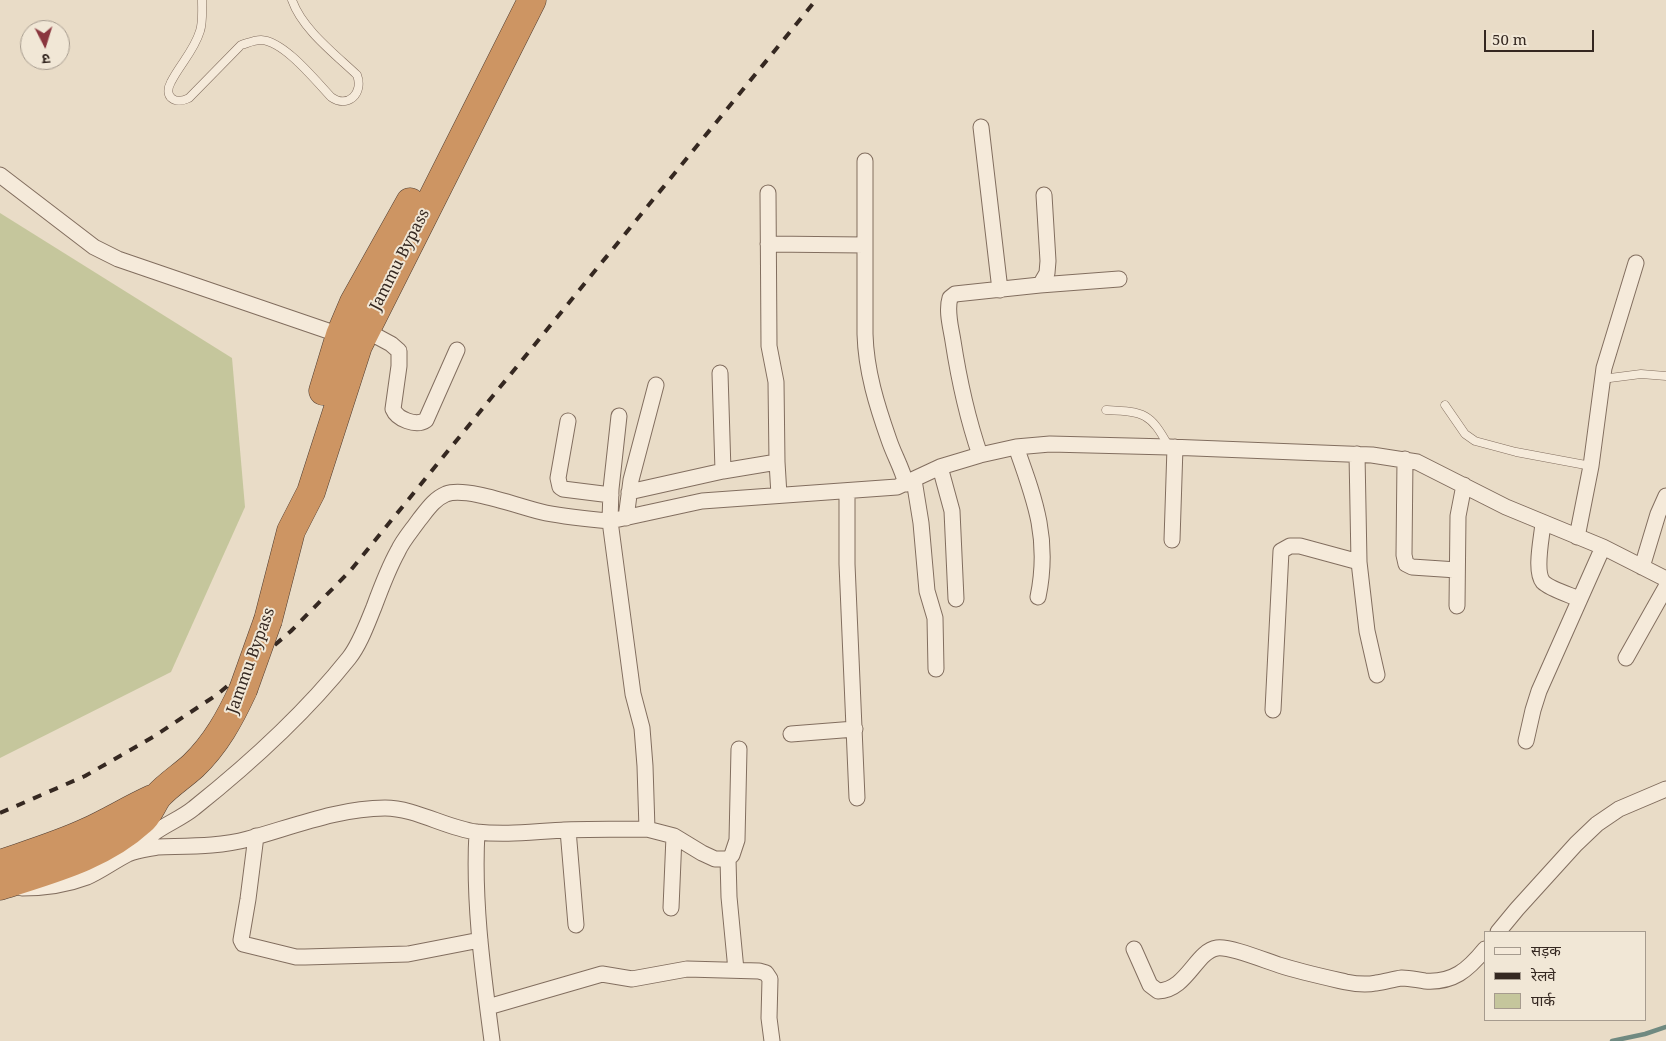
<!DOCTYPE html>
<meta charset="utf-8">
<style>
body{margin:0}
#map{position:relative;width:1666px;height:1041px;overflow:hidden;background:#e9dcc7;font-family:"Noto Serif","Noto Sans Devanagari",serif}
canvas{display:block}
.legend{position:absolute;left:1484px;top:931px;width:162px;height:90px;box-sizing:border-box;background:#f1e7d6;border:1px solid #a69b8e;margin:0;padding:6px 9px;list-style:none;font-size:15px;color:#352821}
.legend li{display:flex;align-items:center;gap:10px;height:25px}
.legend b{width:25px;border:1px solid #a69b8e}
.north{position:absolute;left:20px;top:20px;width:50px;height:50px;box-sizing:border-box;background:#f1e7d6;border:1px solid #a69b8e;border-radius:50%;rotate:175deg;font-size:14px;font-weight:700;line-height:20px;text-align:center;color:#352821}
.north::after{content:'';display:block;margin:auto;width:18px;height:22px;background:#8a363e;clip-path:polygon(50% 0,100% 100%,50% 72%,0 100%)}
.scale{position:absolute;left:1484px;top:30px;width:110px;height:22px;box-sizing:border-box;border:2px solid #352821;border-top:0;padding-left:6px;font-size:15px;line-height:18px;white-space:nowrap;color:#352821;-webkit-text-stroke:4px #f1e7d6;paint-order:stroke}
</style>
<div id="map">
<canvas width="1666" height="1041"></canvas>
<ul class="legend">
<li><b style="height:6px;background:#f5eada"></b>सड़क</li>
<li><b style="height:6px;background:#352821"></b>रेलवे</li>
<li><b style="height:14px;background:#c5c69c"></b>पार्क</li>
</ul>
<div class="north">उ</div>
<div class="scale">50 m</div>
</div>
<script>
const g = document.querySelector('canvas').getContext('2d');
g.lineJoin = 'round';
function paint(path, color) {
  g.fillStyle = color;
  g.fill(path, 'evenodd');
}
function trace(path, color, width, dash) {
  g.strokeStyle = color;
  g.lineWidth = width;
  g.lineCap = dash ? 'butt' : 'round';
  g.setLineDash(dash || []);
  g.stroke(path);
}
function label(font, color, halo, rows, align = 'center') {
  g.font = font + ' "Noto Serif",serif';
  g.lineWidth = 4;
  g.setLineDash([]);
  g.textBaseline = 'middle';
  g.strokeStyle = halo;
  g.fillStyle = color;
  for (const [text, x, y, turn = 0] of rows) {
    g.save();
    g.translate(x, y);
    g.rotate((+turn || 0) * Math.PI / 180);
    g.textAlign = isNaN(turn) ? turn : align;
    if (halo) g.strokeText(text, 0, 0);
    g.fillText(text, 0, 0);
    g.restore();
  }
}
const green = new Path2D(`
 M0,213L232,358L245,507L171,672L0,758Z`);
const stream = new Path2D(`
 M1612,1041L1645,1034L1666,1027`);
const lane = new Path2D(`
 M202,0C202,10 203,22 200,31C194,51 180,64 171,82C163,97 175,105 189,98L241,45C248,43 254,40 261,40C284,41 315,80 331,97C348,109 364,93 357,75C335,54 302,29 292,0
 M1602,379L1641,374L1666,376
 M1445,405L1465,434L1475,441L1516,452L1591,466
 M1106,410C1144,412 1150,412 1169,447`);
const street = new Path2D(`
 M981,127L1000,290
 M865,161V334C866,371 877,406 889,440C894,455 902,468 906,484
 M0,175L94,247L118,259L340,335
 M768,193L769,346L776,382L777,462L779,495
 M768,244L864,245
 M1040,285L1047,273L1048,261L1044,195
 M365,330L391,344L399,351V366L393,409C397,419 416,427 426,420L457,350
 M720,373L723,471
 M568,421L558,478L560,487L563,489L611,495
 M1016,447C1035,500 1050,539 1038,597
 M1357,454L1359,562L1367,631L1377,675
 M980,455C967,417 959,380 953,341C951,328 946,311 950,298L955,294L1040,285L1119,279
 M1405,459L1404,555L1406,564L1412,567L1457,570
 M940,467L952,511L956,599
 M914,480L921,523L927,591L935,618L936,669
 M847,491V564L857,798
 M629,492L723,471L777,462
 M626,518L631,480L656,385
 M1543,523C1542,537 1534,571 1543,582C1550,589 1570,595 1579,599
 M1577,537L1591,466L1604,368L1636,263
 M1172,540L1175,447
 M1642,567L1658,514L1666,496
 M1457,606L1458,516L1464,485
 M1626,658L1666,587
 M1273,710L1281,551L1290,546H1300L1359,562
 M791,734L855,729
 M1526,741L1533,710L1539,691L1603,547
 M647,829L674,836L702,853L715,859H728L732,855L737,840L739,749
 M568,830L576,925
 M477,832C473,902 483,972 492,1041
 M256,836L248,899L241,940L243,944L296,957H305L408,954L480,940
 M138,851C149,829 176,823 194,808C248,765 306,712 349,658C360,644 367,624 374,607C381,588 388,569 398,551C403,540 412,530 419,520C427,510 434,499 446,494C467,486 522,508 546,513C567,517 588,519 610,521L611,489L619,416
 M728,859L729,897L736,970
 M22,888C45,888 66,885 87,877C101,871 114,861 128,854C137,850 148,849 158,847C188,846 219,847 248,839C292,827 339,808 385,808C415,808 446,828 476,832C505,835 535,832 564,830C591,829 619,829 647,829L645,766L642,728L633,694L610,521L702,501L897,487L940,467L980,455L1016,447L1050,444L1169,447L1372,455L1417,462L1506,507L1603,547L1666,579
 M671,908L674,836
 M1498,932L1517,909L1576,844L1597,824L1619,809L1666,789
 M1134,949L1150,985L1158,991C1187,990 1196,951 1217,948C1230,946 1266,961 1279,965C1301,972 1324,977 1346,982C1356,984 1366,985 1376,983C1385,982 1393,979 1402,978C1410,978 1417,980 1425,981C1453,983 1468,970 1485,949
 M488,1007L602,974L632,979L687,969L759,971L766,973L770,979L769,1018L772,1041`);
const highway = new Path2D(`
 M323,391L340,335L354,302L410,202
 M268,620L291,531L311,492L358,346L532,0
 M0,864C29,854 59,845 87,832C109,822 130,809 152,799
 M0,886C49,870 102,857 141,821C149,815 152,804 158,796C168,785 182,776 193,766C216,744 230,718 243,690`);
const rail = new Path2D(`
 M0,813L85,776L153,737L218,694L291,631L350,571L816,0`);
const highwayBridge = new Path2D(`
 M243,690L268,620`);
const streetNames = [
 ["Jammu Bypass",400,260,-63],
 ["Jammu Bypass",251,661,-70]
];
paint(green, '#c5c69c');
trace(stream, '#708a81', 4.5);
trace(lane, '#826e5f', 9);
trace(street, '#826e5f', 17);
trace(highway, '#513e32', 29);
trace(lane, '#f5eada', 8);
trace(street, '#f5eada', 15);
trace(highway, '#cd9563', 28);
trace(rail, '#352821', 4, [9, 9]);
trace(highwayBridge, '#513e32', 29, []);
trace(highwayBridge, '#cd9563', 28);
label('16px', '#352821', '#f1e7d6', streetNames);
</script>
